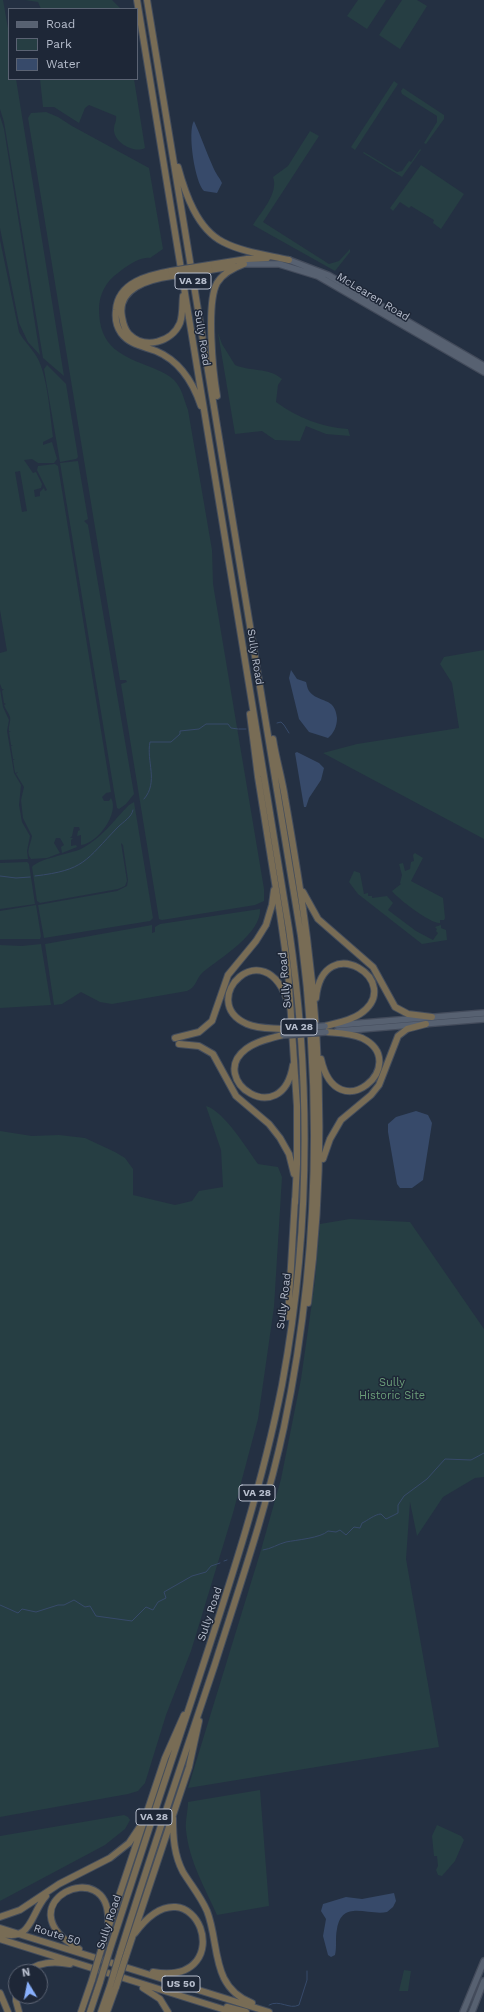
<!DOCTYPE html>
<style>
body{margin:0}
#map{position:relative;width:484px;height:2012px;overflow:hidden;background:#243042;font-family:"Work Sans",sans-serif}
canvas{display:block}
.legend{position:absolute;left:8px;top:8px;width:130px;height:72px;box-sizing:border-box;background:#1e2737;border:1px solid #5b6373;margin:0;padding:5px 7px;list-style:none;font-size:12px;color:#b6bdcc}
.legend li{display:flex;align-items:center;gap:8px;height:20px}
.legend b{width:20px;border:1px solid #5b6373}
.north{position:absolute;left:8px;top:1964px;width:40px;height:40px;box-sizing:border-box;background:#1e2737;border:1px solid #5b6373;border-radius:50%;rotate:350deg;font-size:11px;font-weight:700;line-height:16px;text-align:center;color:#b6bdcc}
.north::after{content:'';display:block;margin:auto;width:14px;height:18px;background:#89b0fd;clip-path:polygon(50% 0,100% 100%,50% 72%,0 100%)}
</style>
<div id="map">
<canvas width="484" height="2012"></canvas>
<ul class="legend">
<li><b style="height:5px;background:#576171"></b>Road</li>
<li><b style="height:11px;background:#263e43"></b>Park</li>
<li><b style="height:11px;background:#374a6a"></b>Water</li>
</ul>
<div class="north">N</div>
</div>
<script>
const g = document.querySelector('canvas').getContext('2d');
g.lineJoin = 'round';
function paint(path, color) {
  g.fillStyle = color;
  g.fill(path, 'evenodd');
}
function trace(path, color, width, dash) {
  g.strokeStyle = color;
  g.lineWidth = width;
  g.lineCap = dash ? 'butt' : 'round';
  g.setLineDash(dash || []);
  g.stroke(path);
}
function label(font, color, halo, rows, align = 'center') {
  g.font = font + ' "Work Sans",sans-serif';
  g.lineWidth = 3;
  g.setLineDash([]);
  g.textBaseline = 'middle';
  g.strokeStyle = halo;
  g.fillStyle = color;
  for (const [text, x, y, turn = 0] of rows) {
    g.save();
    g.translate(x, y);
    g.rotate((+turn || 0) * Math.PI / 180);
    g.textAlign = isNaN(turn) ? turn : align;
    if (halo) g.strokeText(text, 0, 0);
    g.fillText(text, 0, 0);
    g.restore();
  }
}
const green = new Path2D(`
 M0,0H3L9,34V79H16L64,376L43,358L4,122L0,109Z
 M25,0H112L121,9H41L38,2Z
 M358,0H386L367,29L347,16Z
 M402,0H417L427,6L400,49L379,35Z
 M40,79H134L145,148C134,154 113,142 114,129C114,124 117,121 116,116L89,105L85,108L79,123L54,107H43Z
 M394,81L398,84L355,150L351,147Z
 M403,88L444,115V119L426,144L424,143L437,122V116L402,94L401,91Z
 M46,112L58,117L72,126L149,168L163,249L150,258C141,256 125,267 118,273C106,281 99,295 99,309C99,348 122,356 153,368C160,371 169,375 174,380C182,388 184,400 188,410L212,550L213,584L264,889V901L255,905L162,920L159,919L121,684L127,682L126,680H120L28,118L31,113Z
 M0,116L4,129L40,355L28,342L19,323L0,228Z
 M310,131L319,136L263,222L329,264L339,261L350,249V252L335,271L253,225C261,212 279,193 273,177L288,166Z
 M420,149L421,150L402,177L363,153L364,152L397,172L402,171L409,161L411,162Z
 M421,165L464,194L441,229L433,223L434,220L411,206L409,208L400,202L393,211L390,208Z
 M0,240L19,332C25,343 34,350 39,361C48,382 50,414 53,437L43,442V445L52,442L57,459L54,463H38L32,459L24,460L33,473L36,472L42,484L41,488L34,490L35,497L40,496V492L44,488L45,491L47,490L37,470L38,466L55,464L58,466L111,792L106,793L102,797L104,801H109L111,798C120,813 97,844 81,845V835L77,836L78,831L80,830L79,827H74L72,836L70,838H73L71,840V846L76,845L77,847L62,853L61,847L64,845L60,838H56L54,843L60,853L47,858L31,859C25,852 31,844 32,836L23,818L21,800L24,787L16,774L18,772L15,773L13,760L15,759H13L11,746H13L11,745L9,732H11L9,731C8,726 11,722 10,717C9,713 5,709 4,705L6,704L4,703L2,691L4,689H2L0,684V653L7,651L0,610ZM20,471L27,511L22,512L15,472Z
 M218,333L222,344L235,365C251,372 268,367 282,379L278,385L276,402C298,418 321,427 348,429L350,436L326,434L306,426L300,441L275,440L262,431L235,434Z
 M47,365L66,384L78,457L76,459L60,462L44,369Z
 M78,461L88,519L84,521L88,525L134,794L126,804L119,809L117,808L114,791L60,463Z
 M484,650V839L323,753L357,744L459,728L452,683L440,664L444,657Z
 M0,689L3,707L9,720L7,731L14,773L21,785L19,805L22,822L30,836L27,851L28,859L0,860Z
 M134,802L153,918L150,921L44,938L38,905L117,891L127,886L128,880L123,845L121,843L127,881L125,886L118,889L40,903L37,901L32,867C38,859 69,854 81,849C101,839 114,820 129,805Z
 M415,853L423,858L411,881L443,898L445,918L444,920H440V923C431,924 398,899 392,891L401,884L400,883L402,875L399,864L403,863L405,871L410,869L411,862L414,861L413,855Z
 M27,862L29,864L35,904L0,909V863Z
 M354,871L360,873L364,894L368,893V896H372V898L387,896L393,903L388,910L416,931L433,940L438,933L436,931L437,929L435,927L441,925V928L446,930L447,940L422,944L358,894L349,882Z
 M36,905L41,936L40,939H0V911Z
 M260,909C262,933 219,959 203,972C196,978 197,987 187,991L112,1004L100,1002L81,992L62,1004L54,1005L45,944L152,925V933L155,932V927L160,924Z
 M41,944L51,1005L0,1008V945L22,946Z
 M206,1106C224,1111 247,1149 258,1164L278,1167L282,1177L274,1307L258,1419L233,1513L191,1651L166,1715L145,1783L138,1791L128,1794L0,1817V1131L32,1136L59,1135L85,1138L115,1152L125,1158L133,1169V1195L175,1205L192,1201L199,1191L223,1187L221,1150Z
 M350,1219L410,1222L484,1329V1477L475,1478L443,1497L417,1536L410,1502L406,1559L439,1747L188,1788L261,1550L281,1479L301,1379L315,1281L320,1224Z
 M260,1790L269,1906L217,1915C205,1888 189,1861 186,1830C185,1821 188,1811 188,1802Z
 M124,1815L128,1817L130,1820L125,1829L105,1845L0,1901V1836Z
 M437,1825L461,1836L464,1840L455,1861L442,1876L438,1875L436,1870L438,1866L437,1856H434L432,1836Z
 M404,1970L411,1971L408,1991H399Z`);
const water = new Path2D(`
 M194,121C201,136 206,152 213,167C215,173 220,178 222,183L217,193L204,191C195,183 187,131 194,121Z
 M291,670L297,679L306,682C307,685 307,688 309,691C319,704 335,696 337,718C337,726 334,733 328,738L309,732L299,719L289,678Z
 M297,752L319,763L324,768L321,780L309,798L306,807H304L295,753Z
 M416,1111L428,1115L432,1123L423,1180L412,1188H400L397,1184L388,1132V1124L396,1117Z
 M394,1893L396,1901L393,1907L387,1912C368,1916 342,1899 337,1929C335,1938 337,1946 335,1955L331,1957L328,1955L323,1936L326,1919L321,1911L323,1904L346,1897L362,1899Z`);
const stream = new Path2D(`
 M277,723L281,722L284,725L289,733
 M239,729H246
 M144,799C159,782 146,761 150,742H171L180,734V731L199,729L206,724H228L231,728L238,729
 M0,876L16,878L30,877
 M35,876C85,870 85,861 118,827C123,822 132,817 133,810
 M263,1550C271,1549 278,1544 286,1542C296,1540 321,1538 328,1531L336,1532L340,1530L346,1535L354,1527L360,1528L362,1523C367,1521 375,1514 381,1514L386,1519L398,1513V1505L404,1496L427,1479L445,1459L471,1460L484,1453
 M224,1561L227,1560
 M0,1605L18,1613L22,1609L36,1612L58,1605H64L74,1600L85,1607L90,1606L96,1616L132,1621L146,1607L153,1610L158,1602L166,1598L164,1592L192,1576L206,1572L211,1566L220,1563
 M269,2005C280,1999 289,2010 299,2005L307,1980V1971`);
const major = new Path2D(`
 M289,260L328,275L484,366
 M244,264H279L318,276L484,372
 M337,1025L484,1013
 M337,1031L484,1019
 M463,2012L484,1961
 M472,2012L484,1981`);
const highway = new Path2D(`
 M178,167C185,193 197,229 223,242C242,252 267,255 289,260
 M209,265L247,259L267,258
 M210,270L234,266
 M171,271C149,275 118,282 116,310C115,318 116,326 121,333C130,345 143,346 156,351C180,361 193,382 201,406
 M172,276C150,279 116,288 122,317C123,323 125,330 129,334C145,350 172,342 180,323C183,314 182,305 183,296
 M217,396C213,373 206,303 217,283C223,273 233,268 244,264
 M250,714L258,777L280,914L288,970L297,1106V1164L295,1203
 M273,739C276,759 282,778 285,798C293,844 301,891 307,938C323,1061 324,1180 308,1303
 M303,892L318,919L373,967L395,1007L408,1014L432,1017
 M316,998C323,928 407,982 360,1014C350,1021 337,1023 325,1026
 M283,1029C271,1028 258,1029 247,1024C195,1001 265,929 288,1003
 M283,1035C271,1038 257,1041 246,1049C206,1079 282,1132 293,1065
 M175,1038L199,1032L212,1021L228,975L256,941L266,925L272,905L274,890
 M179,1044L199,1046L213,1054L236,1096L269,1124L280,1138L289,1154L294,1174
 M321,1059C337,1131 413,1063 362,1038C351,1033 338,1033 326,1032
 M323,1159L330,1139L341,1120L371,1095L379,1085L398,1036L407,1029L426,1024
 M288,1317L295,1199
 M173,1818C173,1837 174,1855 183,1872C191,1885 201,1897 207,1911C220,1944 210,1987 252,2003
 M0,1917L20,1910L59,1884L110,1858L129,1843L139,1828
 M0,1928L269,2012
 M0,1933C32,1943 30,1914 46,1896
 M135,1933C195,1852 243,1987 153,1972
 M0,1939L232,2012
 M102,1947L165,1758L184,1715
 M79,1949C0,1904 112,1851 108,1923
 M110,1949C137,1866 164,1782 192,1699C226,1595 261,1492 282,1385C310,1235 311,1079 289,929L137,0
 M120,1953C150,1856 183,1760 215,1664C240,1585 267,1507 284,1427C318,1265 322,1099 301,936L147,0
 M126,1956L189,1767L199,1721
 M26,1972C38,1962 55,1961 70,1964
 M143,1988L160,1999L168,2012
 M16,1990V2001L19,2012
 M0,1993L8,2012
 M227,2007L246,2012
 M81,2012L92,1980
 M90,2012L100,1982
 M101,2012L110,1986
 M107,2012L116,1987`);
const majorBridge = new Path2D(`
 M283,1029L325,1026
 M283,1035L326,1032`);
const highwayBridge = new Path2D(`
 M171,271L209,265
 M172,276L210,270
 M92,1980L102,1947
 M100,1982L110,1949
 M110,1986L120,1953
 M116,1987L126,1956`);
const shields = [
 [193,281,36],
 [299,1027,36],
 [257,1493,36],
 [154,1817,36],
 [181,1984,38]
];
const shieldNames = [
 ["VA 28",193,281],
 ["VA 28",299,1027],
 ["VA 28",257,1493],
 ["VA 28",154,1817],
 ["US 50",181,1984]
];
const streetNames = [
 ["McLearen Road",373,297,31],
 ["Sully Road",202,338,81],
 ["Sully Road",255,657,81],
 ["Sully Road",285,980,-95],
 ["Sully Road",284,1301,-83],
 ["Sully Road",210,1614,-72],
 ["Sully Road",109,1922,-72],
 ["Route 50",57,1935,17]
];
const parkNames = [
 ["Sully",392,1383],
 ["Historic Site",392,1396]
];
paint(green, '#263e43');
paint(water, '#374a6a');
trace(stream, '#374a6a', 1);
trace(major, '#434b5b', 8);
trace(highway, '#444d5c', 8);
trace(major, '#576171', 5.5);
trace(highway, '#786c55', 6);
trace(majorBridge, '#434b5b', 8, []);
trace(highwayBridge, '#444d5c', 8, []);
trace(majorBridge, '#576171', 5.5);
trace(highwayBridge, '#786c55', 6);
for (const [x, y, w] of shields) {
  const box = new Path2D();
  box.roundRect(x - w / 2, y - 8, w, 16, 3);
  g.fillStyle = '#1e2737';
  g.fill(box);
  trace(box, '#b6bdcc', 1);
}
label('bold 10px', '#b6bdcc', null, shieldNames);
label('11px', '#b6bdcc', '#1e2737', streetNames);
label('11px', '#6b9e79', '#1e2737', parkNames);
</script>
